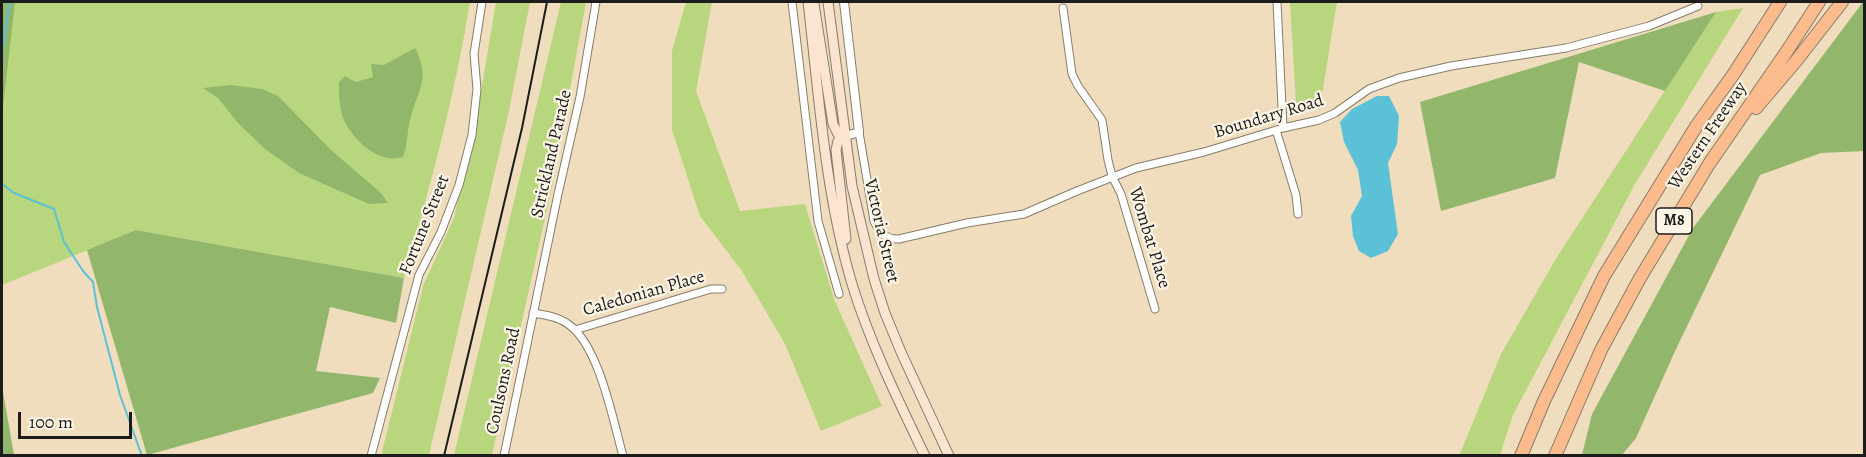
<!DOCTYPE html>
<style>
body{margin:0}
#map{position:relative;width:1866px;height:457px;overflow:hidden;background:#f0ddbd;font-family:Alegreya,serif}
canvas{display:block}
.frame{position:absolute;inset:0;border:3px solid #1c1c1c;pointer-events:none}
.scale{position:absolute;left:18px;top:412px;width:114px;height:27px;box-sizing:border-box;border:3px solid #1c1c1c;border-top:0;padding-left:8px;font-size:18px;line-height:21px;white-space:nowrap;color:#1c1c1c;-webkit-text-stroke:4px #fcf5e5;paint-order:stroke}
</style>
<div id="map">
<canvas width="1866" height="457"></canvas>
<div class="frame"></div>
<div class="scale">100 m</div>
</div>
<script>
const g = document.querySelector('canvas').getContext('2d');
g.lineJoin = 'round';
function paint(path, color) {
  g.fillStyle = color;
  g.fill(path, 'evenodd');
}
function trace(path, color, width, dash) {
  g.strokeStyle = color;
  g.lineWidth = width;
  g.lineCap = dash ? 'butt' : 'round';
  g.setLineDash(dash || []);
  g.stroke(path);
}
function label(font, color, halo, rows, align = 'center') {
  g.font = font + ' Alegreya,serif';
  g.lineWidth = 4.5;
  g.setLineDash([]);
  g.textBaseline = 'middle';
  g.strokeStyle = halo;
  g.fillStyle = color;
  for (const [text, x, y, turn = 0] of rows) {
    g.save();
    g.translate(x, y);
    g.rotate((+turn || 0) * Math.PI / 180);
    g.textAlign = isNaN(turn) ? turn : align;
    if (halo) g.strokeText(text, 0, 0);
    g.fillText(text, 0, 0);
    g.restore();
  }
}
const green = new Path2D(`
 M2,2H470C455,95 430,187 404,278L137,230L2,285Z
 M496,2H530L509,111L429,455L381,456L423,286L454,218L481,92Z
 M561,2H586L552,187L492,455H454Z
 M686,2H712L696,91L740,211L805,204L834,299L882,406L821,431L785,344L742,271L700,216L672,130V51Z
 M1290,2H1337L1323,89L1317,108L1296,104Z
 M1743,8L1635,184L1513,415L1500,455L1459,456L1501,354L1557,257L1716,12Z`);
const forest = new Path2D(`
 M2,2H15L2,116Z
 M1863,2H1864V151L1821,153L1760,175L1676,349L1636,438L1622,455H1582L1592,414L1693,228Z
 M1716,12L1665,91L1579,62L1555,178L1441,211L1420,102Z
 M415,48C431,79 418,89 410,120C407,132 408,144 403,157C381,164 357,144 346,124C339,111 339,96 339,82L345,76L356,82L373,77L371,64L384,65Z
 M231,85L262,89L278,96L331,150L381,193L388,203L369,204L299,173L265,149L238,123L218,98L203,88Z
 M136,230L404,278L396,323L330,307L316,371L380,378L373,393L147,455L87,250Z
 M2,386L14,455H2Z`);
const water = new Path2D(`
 M1377,96H1389L1399,116L1397,144L1388,163L1398,234L1388,251L1371,258L1359,251L1353,236L1351,216L1362,196L1358,170L1344,142L1340,122L1352,109Z`);
const stream = new Path2D(`
 M2,51L10,2
 M2,66V78
 M2,184L14,193L54,209L64,242L83,271L93,282L97,307L120,395L142,456`);
const minor = new Path2D(`
 M792,2L818,221L839,294
 M1277,2L1283,128
 M1063,8L1072,74L1078,86L1102,120L1108,160L1112,176L1121,194L1155,309
 M1276,130L1296,195L1298,214
 M859,132L874,221C879,232 886,240 899,239L967,223L1024,214L1077,191L1136,168L1204,152L1283,128L1319,120L1335,113L1369,89L1399,78L1451,66L1566,48L1649,26L1698,6
 M533,313C546,315 558,317 568,324C599,345 613,420 623,456
 M575,330L711,289H722
 M371,456L419,275L441,232L459,185L472,135L477,89L474,54L482,2
 M504,456L558,194L580,97L596,2`);
const tertiary = new Path2D(`
 M844,2L859,132L846,136`);
const secondary = new Path2D(`
 M808,2C819,96 825,193 852,284C870,343 898,400 925,456
 M828,2L852,186L874,279L885,313L901,352L949,456
 M814,4L833,124L838,134L846,136
 M846,239L836,150L838,141L846,136`);
const motorway = new Path2D(`
 M1756,108L1796,61L1842,2
 M1521,456L1544,401L1604,276L1697,125L1733,75L1780,2
 M1555,456L1601,350L1640,278L1709,164L1787,51L1819,2`);
const rail = new Path2D(`
 M444,456L522,128L547,2`);
const shields = [
 [1674,221,36]
];
const shieldNames = [
 ["M8",1674,221]
];
const streetNames = [
 ["Boundary Road",1269,117,-17],
 ["Western Freeway",1708,136,-56],
 ["Strickland Parade",552,154,-77],
 ["Fortune Street",425,225,-68],
 ["Victoria Street",881,231,77],
 ["Wombat Place",1149,238,73],
 ["Caledonian Place",644,294,-16],
 ["Coulsons Road",504,381,-78]
];
paint(green, '#b8d67d');
paint(forest, '#92b76c');
paint(water, '#5ac1d7');
trace(stream, '#5ac1d7', 2);
trace(minor, '#867c6c', 9);
trace(tertiary, '#867c6c', 10);
trace(secondary, '#867c6c', 11);
trace(motorway, '#867c6c', 14);
trace(minor, '#fff', 7);
trace(tertiary, '#fff', 8);
trace(secondary, '#fde4d1', 9);
trace(motorway, '#fbbb8d', 12);
trace(rail, '#1c1c1c', 2);
for (const [x, y, w] of shields) {
  const box = new Path2D();
  box.roundRect(x - w / 2, y - 13, w, 26, 4.5);
  g.fillStyle = '#fcf5e5';
  g.fill(box);
  trace(box, '#1c1c1c', 1.5);
}
label('bold 16px', '#1c1c1c', null, shieldNames);
label('18px', '#1c1c1c', '#fcf5e5', streetNames);
</script>
